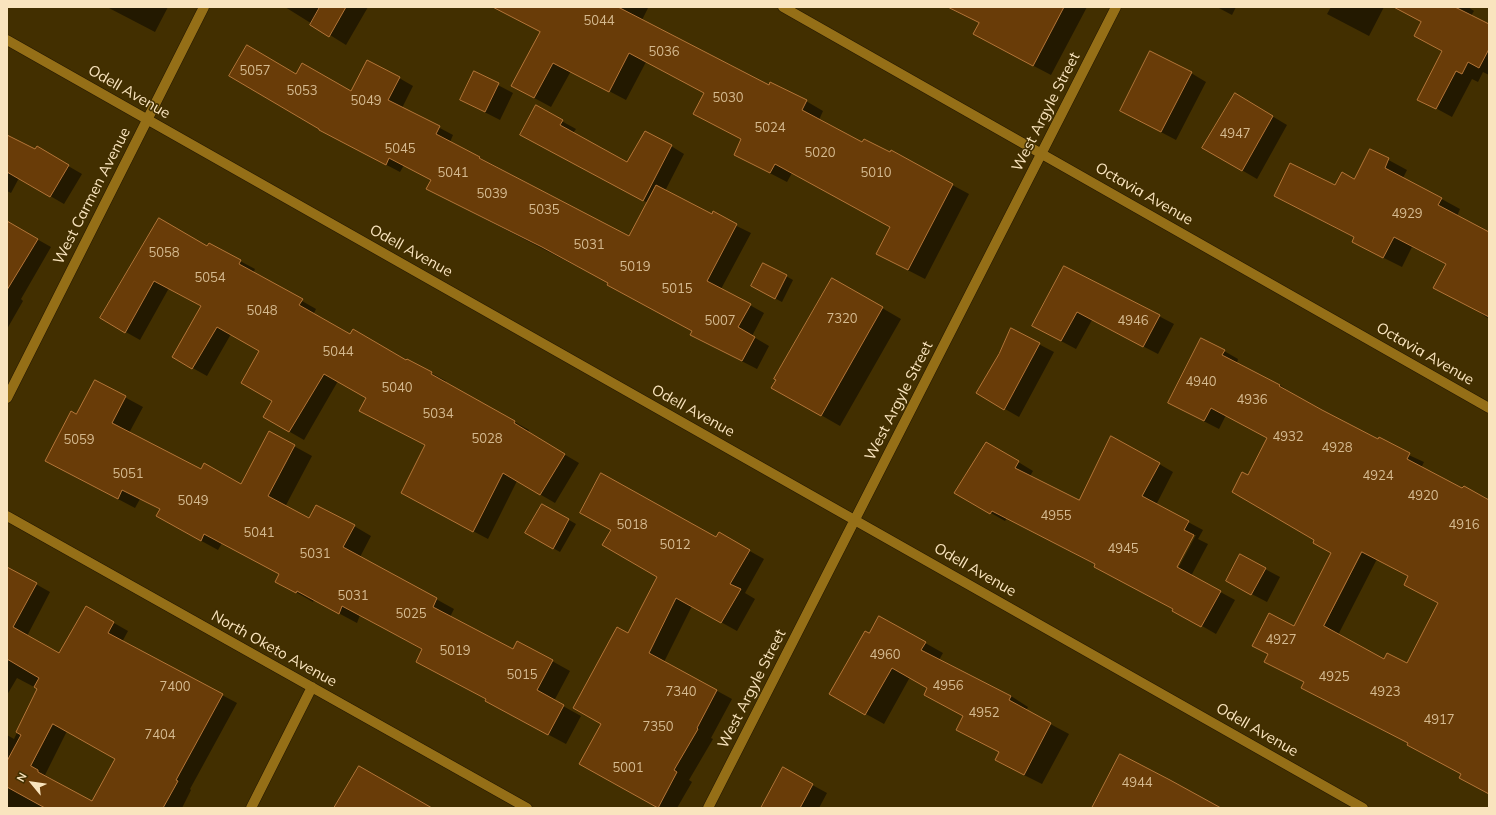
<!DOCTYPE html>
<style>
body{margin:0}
#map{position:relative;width:1496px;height:815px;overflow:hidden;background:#422f00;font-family:Mulish,sans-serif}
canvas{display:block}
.frame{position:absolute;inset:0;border:8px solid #f9e4be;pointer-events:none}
.north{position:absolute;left:12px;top:763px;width:40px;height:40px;-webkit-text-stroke:3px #422f00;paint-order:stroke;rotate:299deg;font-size:11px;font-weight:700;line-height:16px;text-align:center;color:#f9e4be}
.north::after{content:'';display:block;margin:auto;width:14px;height:18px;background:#f9e4be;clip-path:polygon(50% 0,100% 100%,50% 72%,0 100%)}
</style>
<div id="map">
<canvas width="1496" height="815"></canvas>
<div class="frame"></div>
<div class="north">N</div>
</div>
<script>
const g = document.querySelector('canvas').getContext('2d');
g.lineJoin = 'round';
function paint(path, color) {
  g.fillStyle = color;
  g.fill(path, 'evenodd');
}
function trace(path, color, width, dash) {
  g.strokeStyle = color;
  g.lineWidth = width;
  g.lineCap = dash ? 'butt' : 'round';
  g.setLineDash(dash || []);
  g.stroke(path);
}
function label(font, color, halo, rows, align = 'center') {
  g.font = font + ' Mulish,sans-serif';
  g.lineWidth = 3;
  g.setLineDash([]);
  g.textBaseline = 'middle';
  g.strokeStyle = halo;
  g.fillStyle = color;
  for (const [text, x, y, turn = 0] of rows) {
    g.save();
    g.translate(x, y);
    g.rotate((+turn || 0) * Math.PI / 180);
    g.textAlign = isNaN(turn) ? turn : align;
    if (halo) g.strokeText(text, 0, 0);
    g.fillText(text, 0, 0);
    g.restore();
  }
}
const shadow = new Path2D(`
 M107,7H168L155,32Z
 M285,7H368L346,45Z
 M493,7H645L648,8L642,20L769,86L806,101L823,111L819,120L863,143L890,153L891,152L969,194L925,279L894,263L891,227L792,173L787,182L735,155L742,139L705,93L646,62L626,100L571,71L551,107L512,86L541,32Z
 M947,7H1087L1051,75L992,44L979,23Z
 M1217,7H1236L1232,15Z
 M1331,7H1384L1369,36L1327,14Z
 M1395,7H1468L1474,11L1471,16L1489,25V75L1483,72L1478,82L1472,79L1452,117L1419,99L1443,51L1422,22Z
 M475,73L513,93L500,120L461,100Z
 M1191,73L1206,82L1176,140L1121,111Z
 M296,75L351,93L399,78L413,86L402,108L453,135L450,142L629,237L648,203L535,142L536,107L576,129L573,133L628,163L671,146L684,154L665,191L751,233L721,289L764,313L752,336L769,346L757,369L691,335L693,331L609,283L427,189L432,180L404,165L400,172L320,130Z
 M1235,94L1287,125L1257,179L1204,148Z
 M7,136L35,151L37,148L82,174L64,204L19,178L11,193L7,191Z
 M1370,150L1407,170L1403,178L1460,209L1457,216L1489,233V319L1480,313L1447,265L1412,247L1402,267L1372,252L1355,238L1275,196L1335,187L1355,180Z
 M159,219L207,247L240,261L255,269L253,273L316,309L313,315L350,336L431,373L446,381L445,383L529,430L528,433L579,463L555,503L517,481L488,539L416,501L426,446L367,398L338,381L304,440L264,417L273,401L261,351L231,334L207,376L173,357L202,307L169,288L140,340L101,318Z
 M10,224L51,247L21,299L23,301L7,329V228Z
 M764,264L793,280L782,302L759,290Z
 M1064,267L1174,324L1158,354L1092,320L1076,349L1048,334Z
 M832,279L901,319L840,426L772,387Z
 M1011,330L1054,352L1019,417L977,393L1000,354Z
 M1224,351L1238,359L1237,363L1280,385L1294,395L1378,441L1424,462L1421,468L1463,490L1489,501V794L1462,774L1422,753L1408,745L1409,743L1317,696L1305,682L1294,627L1332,553L1248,476L1268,438L1226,415L1219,429L1184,411ZM1377,559L1409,577L1405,585L1439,604L1407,665L1384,660L1338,635Z
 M95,381L143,407L129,433L201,470L242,485L270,433L312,456L285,507L309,519L354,526L371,536L360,557L454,609L450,617L513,650L552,661L570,671L554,701L581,716L566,744L504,711L423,650L360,615L357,623L314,600L313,602L294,591L280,574L222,543L218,550L174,526L161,510L140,499L135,508L46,461L77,415Z
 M1112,437L1173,472L1156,505L1203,530L1198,539L1208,544L1191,576L1235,600L1216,634L1096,565L1007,518L1005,521L956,493L987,443L1033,471L1030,476L1079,501ZM1193,535H1196L1176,572L1174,571Z
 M543,505L576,524L560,552L527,533Z
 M719,534L764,559L745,593L755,599L737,631L692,606L664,662L732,699L711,738L713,739L689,780L692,782L677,808H660L581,763L603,724L628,634Z
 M7,568L50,592L27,636L59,654L86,607L128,631L122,642L237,703L190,789L191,790L182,808H7V735L14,739L38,689L17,678L7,695ZM67,731L116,758L93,803L45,775Z
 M1265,569L1280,577L1267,602L1242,589Z
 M879,617L943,653L939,660L1011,696L1028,707L1026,711L1069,734L1042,784L1014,770L1000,752L964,716L929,688L910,677L884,724L830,694Z
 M783,769L827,793L819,808H763Z`);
const building = new Path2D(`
 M320,7H346L329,37L310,25Z
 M493,7H618L769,85L770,82L807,100L802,110L862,142L864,139L890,152L891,150L953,184L908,270L876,254L890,227L775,164L770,173L734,155L741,139L693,114L704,93L629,53L609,92L553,63L534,98L511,86L540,32Z
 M948,7H1064L1033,66L973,34L979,23Z
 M1394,7H1455L1489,24V49L1479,68L1468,62L1462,74L1456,71L1436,109L1417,100L1442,51L1414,36L1421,22Z
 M247,45L296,74L302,63L351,91L367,60L400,77L388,100L440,126L436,134L480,157L479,158L629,236L656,185L712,214L713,211L737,224L707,281L751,304L738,327L755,337L742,361L690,335L692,331L607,285L608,283L542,247L426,189L431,180L389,158L386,165L319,130V129L229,76Z
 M1150,51L1192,72L1161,132L1120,111Z
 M474,71L499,83L485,112L460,100Z
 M1235,93L1273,116L1242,171L1202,148Z
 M536,105L563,120L560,125L627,162L645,131L672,145L643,201L520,135Z
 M7,135L35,149L37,146L69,165L50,197L7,172Z
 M1370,149L1389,158L1385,168L1442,198L1438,205L1489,232V317L1433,288L1446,264L1394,237L1383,258L1352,242L1354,237L1274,196L1290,163L1335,185L1342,172L1354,179Z
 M159,218L207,246L209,243L241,260L239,264L303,299L299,305L350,334L353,329L406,360L407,359L432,372L431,374L515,421L514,423L565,454L540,495L503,473L473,532L401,493L425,445L359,411L366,398L324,374L289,432L263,417L272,401L241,383L259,351L217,327L192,369L172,357L201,306L154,281L125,333L100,318Z
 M7,221L38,239L7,290Z
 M763,263L787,275L775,299L751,286Z
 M1064,266L1160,315L1143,347L1077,312L1061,341L1032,326Z
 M832,278L883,307L821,416L771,388L776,380L774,379Z
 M1011,328L1040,343L1004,410L976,393L999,354Z
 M1201,338L1225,350L1222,355L1280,385L1279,386L1322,410L1378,439L1379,437L1410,453L1407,459L1462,488L1464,486L1489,500V794L1459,778L1461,774L1407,745L1408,743L1301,688L1304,682L1264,662L1268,654L1252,646L1269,613L1294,626L1331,553L1313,543L1314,540L1232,492L1242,472L1248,475L1267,438L1211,408L1204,421L1168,403ZM1362,552L1408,576L1404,585L1438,603L1407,663L1387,653L1384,659L1324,626Z
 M95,380L126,396L112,423L201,469L204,463L241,484L269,431L295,445L268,496L309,518L316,505L355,525L343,547L437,598L433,607L513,649L517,641L553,660L537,690L564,705L548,735L485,701L486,699L416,662L422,649L385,629L342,606L339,614L297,591L296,593L275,582L279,574L204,534L201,541L156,516L160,509L122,490L118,499L45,461L71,411L76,414Z
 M1111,436L1160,463L1142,496L1189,521L1184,530L1194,535L1177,567L1221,591L1201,627L1172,611L1173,609L1094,567L1095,564L992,511L990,514L954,493L986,442L1019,461L1015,468L1079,500Z
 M601,473L716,537L719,532L750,550L730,584L741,589L721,623L676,598L649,653L717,690L697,728L698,729L674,770L677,772L658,808L579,764L601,724L573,708L617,627L628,633L657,577L602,545L611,530L580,513Z
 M542,504L569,519L553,549L525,533Z
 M1240,554L1266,568L1251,595L1226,581Z
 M7,567L37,583L13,627L59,653L86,606L114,622L108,633L223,694L176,780L178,781L163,808H45L7,787V761L21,735L16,732L37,689L34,687L39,678L7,659ZM53,724L115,759L92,801L38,772V770L31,766Z
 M879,616L926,642L921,650L1011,696L1009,700L1051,723L1024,775L995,760L999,752L956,730L963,716L924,695L927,688L892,668L865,715L829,694L865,631L869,633Z
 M1120,754L1170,780L1221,808H1092Z
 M359,766L432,808H334Z
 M783,767L813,784L800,808H761Z`);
const minor = new Path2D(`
 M783,7L1489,408
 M7,40L1363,808
 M7,398L204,7
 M7,516L527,808
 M251,808L312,687
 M708,808L1116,7`);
const numberNames = [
 ["5044",599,21],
 ["5036",664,52],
 ["5057",255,71],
 ["5053",302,91],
 ["5030",728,98],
 ["5049",366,101],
 ["5024",770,128],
 ["4947",1235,134],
 ["5045",400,149],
 ["5020",820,153],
 ["5041",453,173],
 ["5010",876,173],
 ["5039",492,194],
 ["5035",544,210],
 ["4929",1407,214],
 ["5031",589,245],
 ["5058",164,253],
 ["5019",635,267],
 ["5054",210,278],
 ["5015",677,289],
 ["5048",262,311],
 ["7320",842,319],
 ["5007",720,321],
 ["4946",1133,321],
 ["5044",338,352],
 ["4940",1201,382],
 ["5040",397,388],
 ["4936",1252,400],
 ["5034",438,414],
 ["4932",1288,437],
 ["5028",487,439],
 ["5059",79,440],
 ["4928",1337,448],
 ["5051",128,474],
 ["4924",1378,476],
 ["4920",1423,496],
 ["5049",193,501],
 ["4955",1056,516],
 ["5018",632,525],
 ["4916",1464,525],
 ["5041",259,533],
 ["5012",675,545],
 ["4945",1123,549],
 ["5031",315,554],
 ["5031",353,596],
 ["5025",411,614],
 ["4927",1281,640],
 ["5019",455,651],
 ["4960",885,655],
 ["5015",522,675],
 ["4925",1334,677],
 ["4956",948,686],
 ["7400",175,687],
 ["7340",681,692],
 ["4923",1385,692],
 ["4952",984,713],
 ["4917",1439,720],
 ["7350",658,727],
 ["7404",160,735],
 ["5001",628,768],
 ["4944",1137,783]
];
const streetNames = [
 ["Odell Avenue",129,92,30],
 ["West Argyle Street",1046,112,-63],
 ["Octavia Avenue",1144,194,30],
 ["West Carmen Avenue",92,196,-63],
 ["Odell Avenue",411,251,29],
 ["Octavia Avenue",1425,354,30],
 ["West Argyle Street",899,401,-63],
 ["Odell Avenue",693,411,29],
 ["Odell Avenue",975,570,30],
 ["North Oketo Avenue",274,649,29],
 ["West Argyle Street",752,689,-63],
 ["Odell Avenue",1257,730,30]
];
paint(shadow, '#0007');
paint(building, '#693c08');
trace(building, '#b37538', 1);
trace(minor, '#241801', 11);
trace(minor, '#956f17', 10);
label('13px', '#d5ba90', null, numberNames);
label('15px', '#f9e4be', '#422f00', streetNames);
</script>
